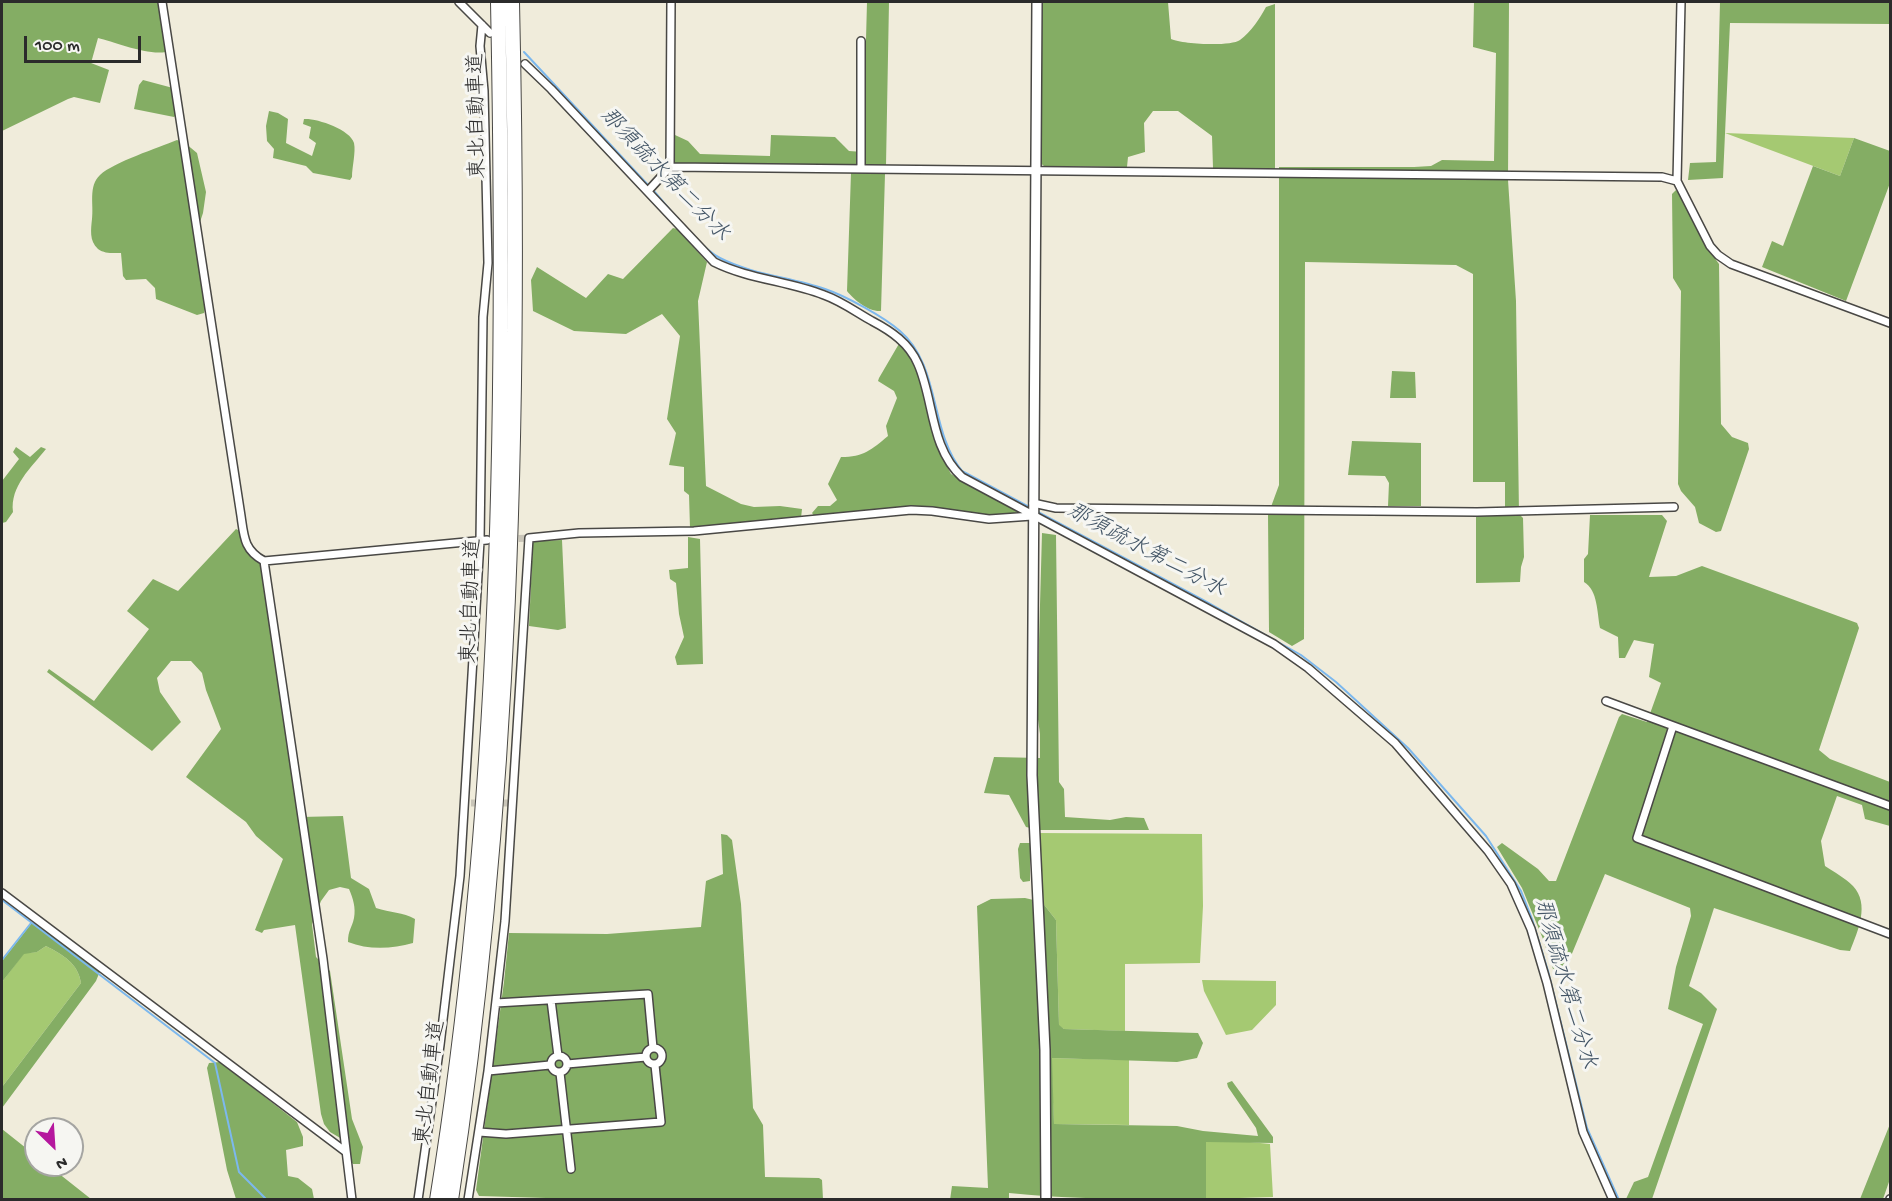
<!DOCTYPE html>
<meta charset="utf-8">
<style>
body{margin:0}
#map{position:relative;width:1892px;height:1201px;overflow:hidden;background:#f0ecdb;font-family:"Gochi Hand",sans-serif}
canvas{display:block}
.frame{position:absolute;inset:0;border:3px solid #2b2b2b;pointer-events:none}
.north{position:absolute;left:24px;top:1117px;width:60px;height:60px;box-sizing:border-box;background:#f6f6f2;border:2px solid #a5a5a2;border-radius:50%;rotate:155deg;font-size:16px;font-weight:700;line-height:24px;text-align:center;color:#2b2b2b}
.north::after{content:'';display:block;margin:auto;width:21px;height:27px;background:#b5179e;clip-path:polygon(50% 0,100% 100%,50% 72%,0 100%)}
.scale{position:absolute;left:24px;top:36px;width:117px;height:27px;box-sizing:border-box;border:3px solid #2b2b2b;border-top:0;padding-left:8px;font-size:18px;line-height:21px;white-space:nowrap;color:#2b2b2b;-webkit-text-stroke:4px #f6f6f2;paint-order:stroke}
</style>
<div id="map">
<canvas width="1892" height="1201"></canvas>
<div class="frame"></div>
<div class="north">N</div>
<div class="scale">100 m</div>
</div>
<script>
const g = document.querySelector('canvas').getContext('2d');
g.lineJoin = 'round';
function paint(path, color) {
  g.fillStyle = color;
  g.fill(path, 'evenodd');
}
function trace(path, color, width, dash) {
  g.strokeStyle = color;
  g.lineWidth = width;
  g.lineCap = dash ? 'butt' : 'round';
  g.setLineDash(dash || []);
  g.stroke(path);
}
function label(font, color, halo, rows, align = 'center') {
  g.font = font + ' "Gochi Hand","Klee One",sans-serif';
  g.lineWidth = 6;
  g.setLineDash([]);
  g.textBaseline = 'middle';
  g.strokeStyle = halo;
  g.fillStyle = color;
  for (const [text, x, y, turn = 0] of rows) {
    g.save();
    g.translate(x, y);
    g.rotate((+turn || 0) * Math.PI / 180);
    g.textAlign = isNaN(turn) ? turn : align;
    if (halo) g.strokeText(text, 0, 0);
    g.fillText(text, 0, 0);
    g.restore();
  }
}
const green = new Path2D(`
 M1725,133L1854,138L1840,176Z
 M1037,833L1202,834L1203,906L1200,963L1125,964V1031L1064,1029L1059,1026L1056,920L1042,902Z
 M46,946C63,955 78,963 81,983L2,1087V982L24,953L37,952Z
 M1202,980L1276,981V1005L1252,1030L1226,1035L1204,991Z
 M1051,1058L1129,1060V1125L1054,1124Z
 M1240,1141L1270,1144L1273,1197L1206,1199V1142Z`);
const forest = new Path2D(`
 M2,2H166L171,50C156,59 115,42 98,38L91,63L109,70L100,103L74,97L68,99L2,131Z
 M867,2H889L886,165L675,163V135L688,141L700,154L770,156L771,135L835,137L849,151L863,152Z
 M1040,2H1168L1171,39C1182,44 1230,47 1240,40C1251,32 1260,18 1266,7L1275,4V170L1213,168L1212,136L1178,111H1153L1144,123L1145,152L1128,157L1127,167L1044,166L1039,162Z
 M1474,2H1509L1508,180L1516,301L1519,514L1523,518L1524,557L1521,567L1520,582L1476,583V517L1478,514L1505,513V482H1473V274L1456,265L1305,262L1304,639L1292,646L1269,632L1268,515L1279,485V167H1414L1431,166L1442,160L1494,161L1496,53L1473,47Z
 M1720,2H1890V24L1730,23L1723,178L1688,180L1690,163L1716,162Z
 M143,80L173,88L176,115L174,117L134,109L139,85Z
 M269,111L278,113L288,119L286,143L312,156L316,143L309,138L311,127L303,124L304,119C316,118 350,129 354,143C356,152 352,167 352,177L350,180L313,173L306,166L273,158L274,149L267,141L266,126Z
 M1854,138L1890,151V183L1846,301L1762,267L1772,241L1783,246L1813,166L1840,176Z
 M177,140L185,143L197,153L206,192L203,213L195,237L205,309L204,313L197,315L156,299L155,288L146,279L126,280L123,276L121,253C113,253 105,254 98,249C89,241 91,229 92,219C94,205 88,186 100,175C114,162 158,148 177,140Z
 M851,173L885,174L881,311C869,312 854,300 847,291Z
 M1676,190C1695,211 1702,241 1719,264L1721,424L1732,437L1748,443L1749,449L1721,531L1716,532L1699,523L1695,507L1681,491L1678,484L1681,291L1673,278L1672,194Z
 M673,228L677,229L707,262L698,301L706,486L741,504L754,507L780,506L802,509L801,518L690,528L689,495L684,491V467L669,465L676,433L667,419L680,336L662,314L626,334L574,331L533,311L531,280L537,267L586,298L608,274L623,279Z
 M900,342L917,366L932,426L941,454L951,474L1016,511L1018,514L988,517L931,509L815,517L812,513L818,506H830L837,500L828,484L841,457C864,457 871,450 888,436L886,426L897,398L894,391L878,381L879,378Z
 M1392,371L1415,372L1416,398H1390Z
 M1352,441L1421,443V506H1388L1389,483L1385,476L1348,475Z
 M16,447L30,457L41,447L46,449C31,468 10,486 13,512L6,522L2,523V481L19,459L13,452Z
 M1590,515H1662L1667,521L1649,577L1676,576L1702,566L1857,623L1859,628L1819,750L1830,759L1890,782V826L1865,819L1862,805L1837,796L1821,841L1825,866C1834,872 1845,878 1853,886C1870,904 1858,931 1850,951L1840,950L1714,908L1689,986L1701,993L1717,1009L1652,1199H1626L1634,1182L1648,1177L1703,1024L1668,1009L1676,967L1691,916L1690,908L1605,874L1566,968L1560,972L1553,969L1543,939L1522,888L1497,847L1502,843L1538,869L1549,881H1556L1619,717L1622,714L1647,722L1661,683L1649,677L1654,644L1634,640L1625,658H1619L1618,637L1600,628C1597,613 1598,590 1584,582V559L1588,554Z
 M236,529L242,532L262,562L301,817L343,816L351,878L369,889L376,908C390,913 403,912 415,919L413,943C392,949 368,950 348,942C348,930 352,928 354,918C356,908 353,898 349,889L340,887L329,890L321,901L312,924L316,957L330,971L352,1119L363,1147L360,1164H353L349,1159L347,1142L330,1132L324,1124L321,1114L295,925L264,930L262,933L255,930L283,859L256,836L246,822L186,777L221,729L206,690L202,673L191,661H171L157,678L160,692L181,722L152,751L47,672L49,669L94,701L149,629L127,611L153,579L178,591Z
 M1042,533L1056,535L1059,782L1064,789L1065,817L1110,820L1126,817L1144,818L1149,830H1040L1026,827L1009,795L984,793L994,757L1040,758V734L1037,712Z
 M688,537L700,539L703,664L677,665L675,657L684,637L679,614L676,583L670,579L669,570L688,568Z
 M562,540L566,628L558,630L529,626L533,541Z
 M721,834L727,835L732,840L741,904L753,1108L763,1125L765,1177L819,1178L822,1180L823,1199L613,1200L479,1196L476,1190L504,982L509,933L607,934L701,927L706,881L723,874Z
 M1020,843H1030V881L1023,882L1020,878L1018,849Z
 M1025,898L1042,902L1056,920L1059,1025L1064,1029L1198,1033L1203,1043L1197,1058L1177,1062L1052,1058L1054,1124L1177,1126L1203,1131L1258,1136L1256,1128L1228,1087L1227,1083L1232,1081L1273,1137V1143L1206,1142V1199C1140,1199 1075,1200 1009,1193V1199L950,1200L952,1186L988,1188L977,906L991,899Z
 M34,923L100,971L96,981L2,1108V1087L81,983C78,963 63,955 46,946L37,952L24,954L2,982V961L31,924Z
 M220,1062L297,1122L303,1137V1146L286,1150L288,1176L298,1178L312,1189L314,1199H236L227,1170L207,1068L209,1063Z
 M1890,1124V1179L1883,1199H1860Z
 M2,1129L36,1156V1165H48L91,1199H2Z`);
const stream = new Path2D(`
 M524,52L649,186
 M653,190C669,208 700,248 720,258C753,275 791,277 825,289C846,296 884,317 900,331C941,366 929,431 962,471L1031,508
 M1036,511L1203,600L1301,655L1336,682L1408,748L1486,836L1521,891L1532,919L1548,971L1587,1128L1619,1200
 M2,900L215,1063L239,1172L267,1200
 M2,960L31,923`);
const minorTunnel = new Path2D(`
 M508,539L529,538
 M471,803H508`);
const minor = new Path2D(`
 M162,2L241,516C244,537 244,550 264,561L487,540
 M459,2L490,33
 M1681,2L1677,181L1710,246L1718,255L1731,264L1890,323
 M525,64L551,89L714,262C748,279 788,281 824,295C841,301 856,312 872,321C891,331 909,343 918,364C934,400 930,448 962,477L1274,644L1308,668L1395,743L1488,851L1511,884L1531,929L1547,983L1583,1132L1613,1200
 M670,167L1662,177L1677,181
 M861,168V41
 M648,191L670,167L671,2
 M1033,503L1056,508L1477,512L1674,507
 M264,561L323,959L352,1200
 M1606,701L1890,806
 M1673,726L1637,838L1890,934
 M2,893L346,1152
 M551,1000L558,1056
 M496,1003L648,994L653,1048
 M646 1056a8 8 0 1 1 16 0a8 8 0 1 1-16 0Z
 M551 1064a8 8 0 1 1 16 0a8 8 0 1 1-16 0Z
 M567,1064L646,1057
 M488,1071L550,1065
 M560,1073L571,1169
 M479,1132L506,1134L661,1122L655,1065
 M418,1200L440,1045L460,876L480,541L483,317L488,263L484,91L480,46L482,25
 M468,1200L488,1071L505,921L529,538L579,533L694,531L911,510L932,511L989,519L1032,516
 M1890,1200V1199`);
const tertiary = new Path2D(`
 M1037,2L1032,775L1045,1050L1046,1200`);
const motorway = new Path2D(`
 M437,1200C501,804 506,401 498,2
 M451,1200C512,804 521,401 512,2`);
const streetNames = [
 ["東北自動車道",479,116,-91],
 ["東北自動車道",473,601,-88],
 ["東北自動車道",432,1083,-83]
];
const waterNames = [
 ["那須疏水第二分水",663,176,46],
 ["那須疏水第二分水",1145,552,28],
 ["那須疏水第二分水",1563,984,74]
];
paint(green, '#a5c972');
paint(forest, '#84ad64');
trace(stream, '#7cb8ee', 2);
trace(minorTunnel, '#c9c5b8', 7, [7, 3.5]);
trace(minor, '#494845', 10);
trace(tertiary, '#494845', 12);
trace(motorway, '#494845', 16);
trace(minor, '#fff', 7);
trace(tertiary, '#fff', 9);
trace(motorway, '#fff', 14);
label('21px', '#2b2b2b', '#f6f6f2', streetNames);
label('italic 22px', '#435566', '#f6f6f2', waterNames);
</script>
